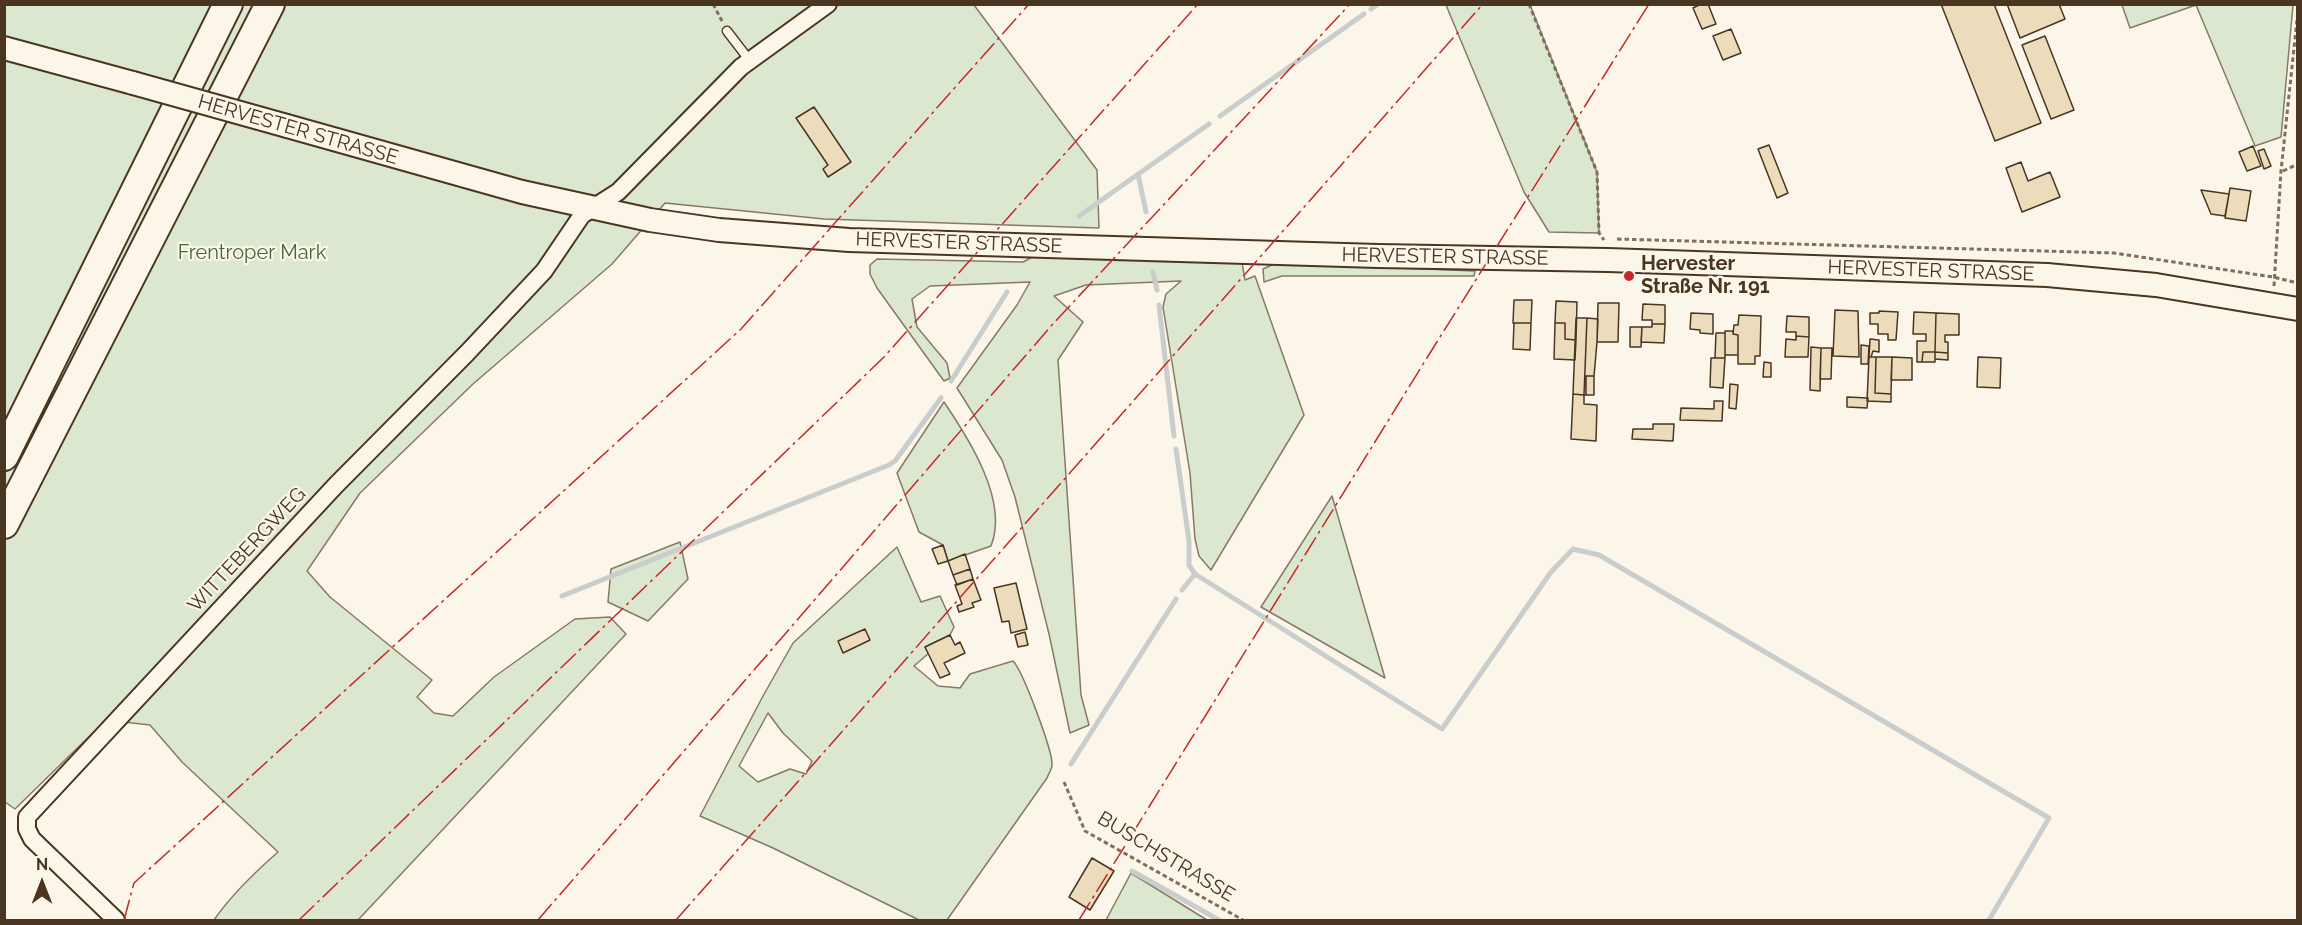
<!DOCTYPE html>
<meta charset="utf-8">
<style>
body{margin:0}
#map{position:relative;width:2302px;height:925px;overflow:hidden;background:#fbf6e9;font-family:Raleway,sans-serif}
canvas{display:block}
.frame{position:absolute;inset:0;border:6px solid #4a3520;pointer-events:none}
.north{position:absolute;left:12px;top:853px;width:60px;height:60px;-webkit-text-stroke:4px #fbf6e9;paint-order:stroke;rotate:0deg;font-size:16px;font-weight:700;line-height:24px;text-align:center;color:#4a3520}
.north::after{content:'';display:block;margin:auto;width:21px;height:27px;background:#4a3520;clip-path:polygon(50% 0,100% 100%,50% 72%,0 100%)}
</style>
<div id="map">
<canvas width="2302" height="925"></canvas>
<div class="frame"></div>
<div class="north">N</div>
</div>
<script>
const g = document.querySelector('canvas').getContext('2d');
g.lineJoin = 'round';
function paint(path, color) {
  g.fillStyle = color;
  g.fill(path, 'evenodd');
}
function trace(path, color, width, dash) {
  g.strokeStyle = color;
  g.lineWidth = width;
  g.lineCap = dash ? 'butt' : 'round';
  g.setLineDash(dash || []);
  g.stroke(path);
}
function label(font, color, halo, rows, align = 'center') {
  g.font = font + ' Raleway,sans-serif';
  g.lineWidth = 4.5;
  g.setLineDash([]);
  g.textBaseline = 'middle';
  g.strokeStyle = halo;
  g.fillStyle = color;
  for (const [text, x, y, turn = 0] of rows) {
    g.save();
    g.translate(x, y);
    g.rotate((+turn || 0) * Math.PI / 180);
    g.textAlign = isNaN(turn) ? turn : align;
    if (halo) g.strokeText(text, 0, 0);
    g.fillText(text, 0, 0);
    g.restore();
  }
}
const green = new Path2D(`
 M4,5H974L1097,170L1099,228L824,219L665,203L612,264L473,384L360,493L307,571L330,597L432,680L417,697L434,713L453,716L494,677L575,619L610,617L626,634L358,920H214C232,894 254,873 278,852L182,762L150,725L106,720L15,809L5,802Z
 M1446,5H1530L1597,172L1599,233L1549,232L1524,192Z
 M2122,5H2293L2281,137L2255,146L2196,5L2130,28Z
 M1036,255L1242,262L1245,280L1255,276L1304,415L1211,570L1199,556L1195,539L1190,473L1163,307L1166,294L1181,281L1086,285L1054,296L1083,322L1058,360L1081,695L1089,725L1070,733L1049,634L1015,497L1002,460L957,388L1017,305L1030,282L930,286L912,299L917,327L947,363L950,378L944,381L877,288L870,274V265L877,259L1023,262Z
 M1276,263L1475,271L1474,276H1282L1264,282L1263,269Z
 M944,402C969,439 1009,501 991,546L948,561L943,545L919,532L897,473Z
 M1332,496L1385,678L1261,607Z
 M680,542L688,579L648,621L608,602L611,569Z
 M897,547L921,602L940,596L954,627L950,635L925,647L929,653L914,666L938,686L960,688L970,674L1013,661C1023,671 1053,752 1052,765C1052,769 1048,775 1047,778L947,920H919L773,848L700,816L763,696L793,643ZM768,713L783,733L812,761L806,774L790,769L758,782L739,766Z
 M1131,873L1207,920H1106Z`);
const stream = new Path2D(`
 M1371,9L1378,4
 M1220,116L1364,14
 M1138,174L1146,212
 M1079,216L1209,124
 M1153,272L1157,290
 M1159,305L1174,436
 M951,381L1007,292
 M1176,449L1189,541V565L1195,574L1442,729L1551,572L1573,549L1599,555L2049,818L1989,920
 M1182,590L1195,574
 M562,596L889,465L895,461L941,398
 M1071,764L1176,599
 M1132,871L1219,920`);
const building = new Path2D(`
 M1701,4H1708L1716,24L1702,29L1693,8Z
 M1941,4H1994L2041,123L1995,141Z
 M2007,4H2059L2065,19L2020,38Z
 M1731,29L1741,53L1723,60L1713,36Z
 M2045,36L2074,110L2051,119L2022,45Z
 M814,107L851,162L828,177L823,169L828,165L796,118Z
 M1769,145L1788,193L1777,198L1758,149Z
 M2253,146L2261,166L2247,171L2239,152Z
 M2264,149L2271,166L2264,169L2258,151Z
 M2021,162L2028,181L2050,172L2060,197L2022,212L2006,168Z
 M2230,188L2251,191L2246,221L2225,218Z
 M2201,190L2229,194L2225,216L2211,214Z
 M1514,300H1532L1531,323H1513Z
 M1556,301L1577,302L1576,340L1565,339V323H1555Z
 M1598,303H1619L1618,342H1597Z
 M1643,304L1665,305V324H1652V320H1642Z
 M1835,310L1858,311L1859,357L1833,356Z
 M1879,311L1898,312L1896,340H1888V334H1878V324H1870V313H1879Z
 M1914,312L1936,313L1935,352H1923L1922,362H1917V341H1926V334H1913Z
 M1691,313L1713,314V334L1700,333V330L1690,329Z
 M1936,313L1959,314V335H1945V342H1948V353L1935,352Z
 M1739,315L1761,316L1760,356H1755V364H1738V335L1733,334L1734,325H1738Z
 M1787,316L1809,317V337L1796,336V332H1786Z
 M1576,318H1587L1584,395L1573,394Z
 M1587,318L1598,319L1597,342L1594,376H1586V395H1584Z
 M1514,323H1531L1530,350L1513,349Z
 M1555,323H1565V339L1576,340L1575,360L1554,359Z
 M1652,324H1665L1664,343L1641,342L1642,327H1652Z
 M1630,327H1642L1641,347H1630Z
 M1725,331H1733V334L1738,335V355H1725Z
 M1716,333H1725V358H1715Z
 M1796,336L1809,337L1808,357H1785L1786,339L1796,340Z
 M1870,339L1879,340V352L1873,351L1871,357H1869Z
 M1861,345L1869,346L1868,364H1861Z
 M1811,347L1821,348L1820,391L1810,390Z
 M1821,348H1832L1831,379H1820Z
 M1923,352H1935V362H1922Z
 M1935,352L1948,353V360L1935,359Z
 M1869,357H1876L1875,393L1891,394V402L1867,401Z
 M1876,357H1892L1891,394L1875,393Z
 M1892,357L1912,358V380H1891Z
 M1978,357L2001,358L2000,388L1977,387Z
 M1711,358H1725L1723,388L1710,387Z
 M1764,362L1771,363V377H1763Z
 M1586,376H1594V395H1586Z
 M1730,384L1738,385L1736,409L1729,408Z
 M1573,394L1584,395V404L1597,405L1596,441L1571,439Z
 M1847,397L1868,398L1867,408L1847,407Z
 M1714,401H1723L1722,421L1680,420L1681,408L1714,409Z
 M1653,424H1674L1673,441L1632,439L1633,429H1653Z
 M943,545L948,561L938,564L932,549Z
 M965,554L970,569L953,575L948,561Z
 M970,569L973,579L957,585L953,575Z
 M973,579L981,600L972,603L974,607L959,612L957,606L962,604L955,585Z
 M1016,583L1027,629L1011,633L1009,621L1002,622L994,588Z
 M865,629L870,640L843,653L838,641Z
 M1025,632L1028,645L1018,647L1015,635Z
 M950,635L955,645L960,642L965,653L944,663L950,674L940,678L925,647Z
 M1092,858L1114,871L1090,910L1069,897Z`);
const path = new Path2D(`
 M713,4L722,21
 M1529,4L1597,172L1599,233L1604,240
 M2283,171L2298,164
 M1617,239L2114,253L2273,277L2298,283
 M2274,286L2281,171L2298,10
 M1064,782L1085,831L1243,920`);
const service = new Path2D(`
 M727,31L750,61`);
const minor = new Path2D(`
 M116,920L32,839L27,829V817L336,485L467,353L544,271L582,215L618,192L741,67L828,4`);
const secondary = new Path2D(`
 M4,48L133,83
 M287,126L522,192L650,220L719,230L849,240L1378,256L1608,260L2047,275L2156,285L2298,309`);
const motorway = new Path2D(`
 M4,456L228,4
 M4,524L270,4`);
const secondaryBridge = new Path2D(`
 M133,83L287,126`);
const power = new Path2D(`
 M124,920L134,883L741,329L1029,4
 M299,920L884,357L1198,4
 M538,920L1052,325L1350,4
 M676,920L1483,4
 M1079,920L1430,353L1649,4`);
const markers = [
 [1629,276,6,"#c62828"]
];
const streetNames = [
 ["HERVESTER STRASSE",298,130,16],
 ["HERVESTER STRASSE",959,243,2],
 ["HERVESTER STRASSE",1445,257,1],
 ["HERVESTER STRASSE",1931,271,2],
 ["WITTEBERGWEG",247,550,-47],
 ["BUSCHSTRASSE",1166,857,31]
];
const parkNames = [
 ["Frentroper Mark",252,253]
];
const poiNames = [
 ["Hervester",1641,264],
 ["Straße Nr. 191",1641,287]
];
paint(green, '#dce7d0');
trace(green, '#887966', 1.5);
trace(stream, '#c9cecd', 5);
paint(building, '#ecdcbc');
trace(building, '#4a3520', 1.5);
trace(service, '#4a3520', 11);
trace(minor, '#4a3520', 20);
trace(secondary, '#4a3520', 26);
trace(motorway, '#4a3520', 32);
trace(path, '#7f6f5c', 3, [4.5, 3]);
trace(service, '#fbf6e9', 8);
trace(minor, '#fbf6e9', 16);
trace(secondary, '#fbf6e9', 22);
trace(motorway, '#fbf6e9', 28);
trace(secondaryBridge, '#4a3520', 26, []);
trace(secondaryBridge, '#fbf6e9', 22);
trace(power, '#c62828', 1.5, [21, 4.5, 3, 4.5]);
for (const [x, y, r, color] of markers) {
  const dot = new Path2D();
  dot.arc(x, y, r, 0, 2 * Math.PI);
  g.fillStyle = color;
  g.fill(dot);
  trace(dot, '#fbf6e9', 2);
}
label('20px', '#4a3520', '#fbf6e9', streetNames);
label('20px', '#436837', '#fbf6e9', parkNames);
label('bold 20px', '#4a3520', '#fbf6e9', poiNames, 'left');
</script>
